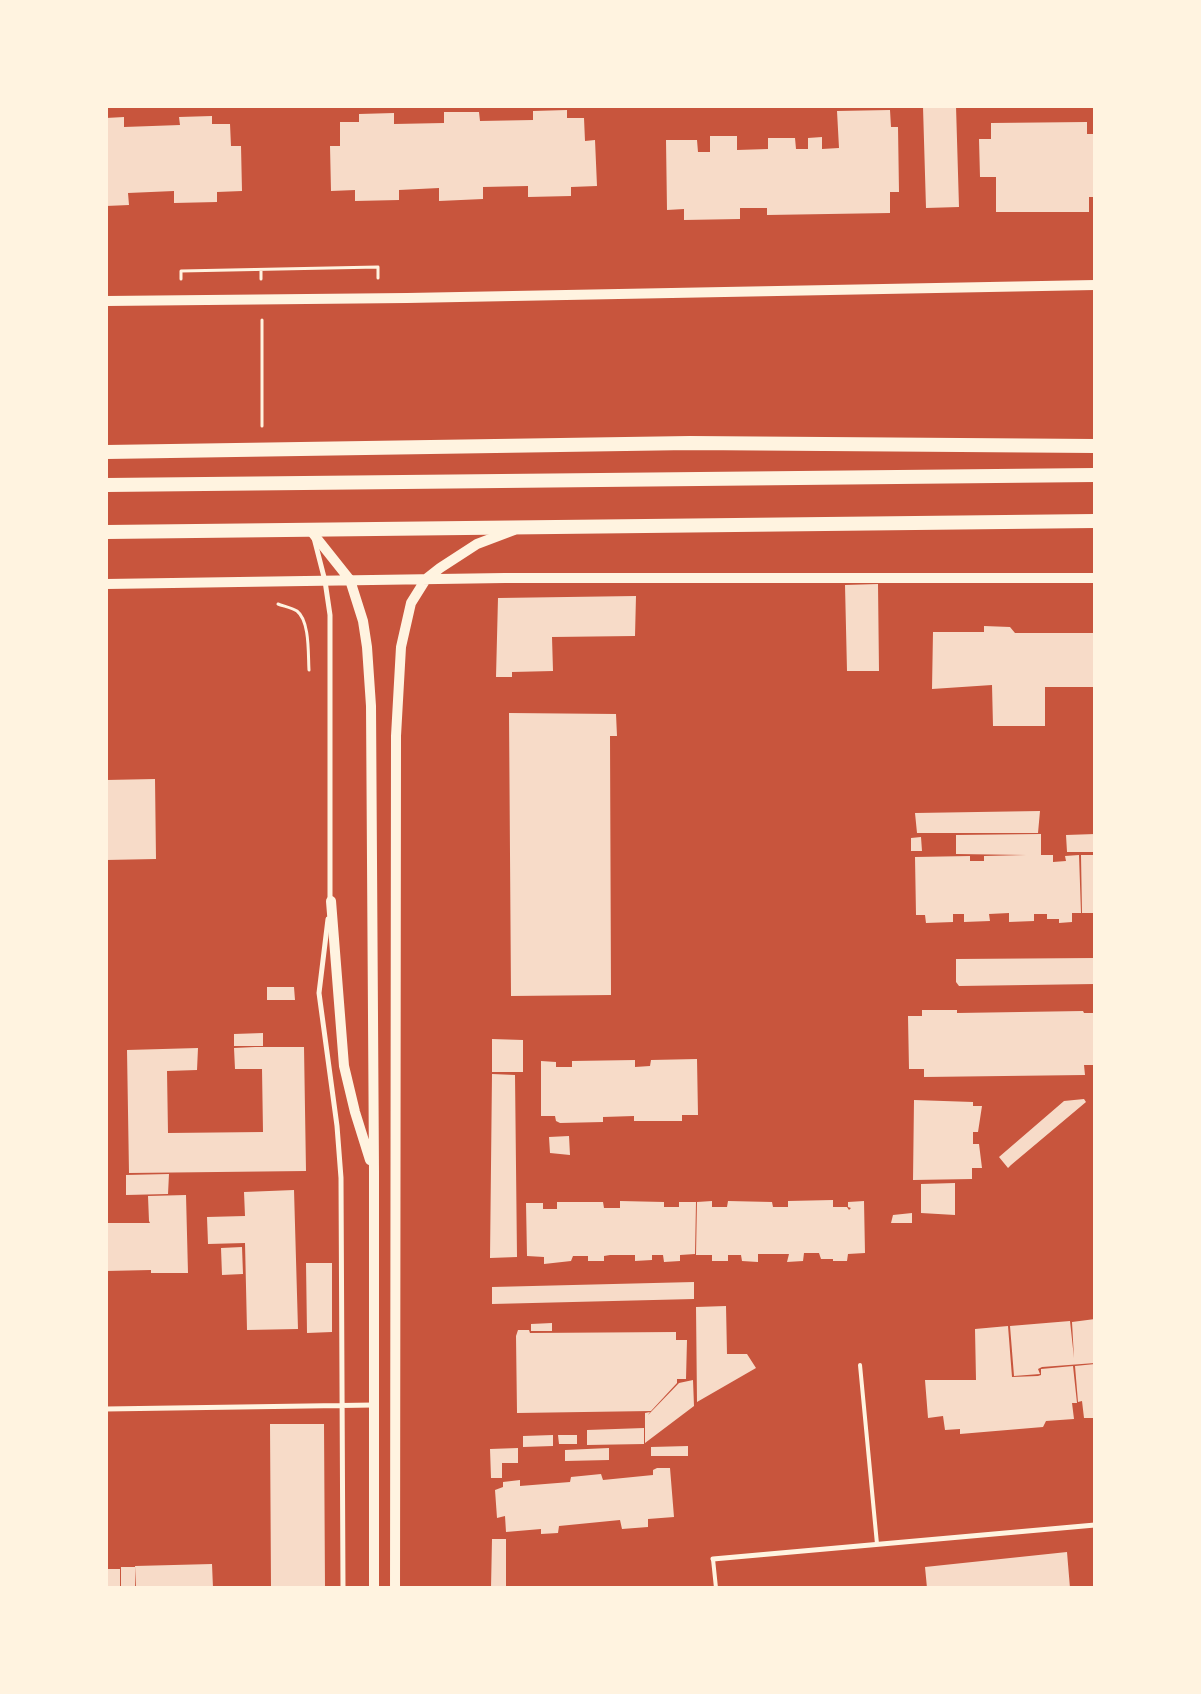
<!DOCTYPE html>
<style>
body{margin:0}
#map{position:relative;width:1201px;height:1694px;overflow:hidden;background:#c8553d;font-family:"Alegreya Sans",sans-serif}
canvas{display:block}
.frame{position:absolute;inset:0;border:108px solid #fff3e0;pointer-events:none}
</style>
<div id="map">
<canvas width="1201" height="1694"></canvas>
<div class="frame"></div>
</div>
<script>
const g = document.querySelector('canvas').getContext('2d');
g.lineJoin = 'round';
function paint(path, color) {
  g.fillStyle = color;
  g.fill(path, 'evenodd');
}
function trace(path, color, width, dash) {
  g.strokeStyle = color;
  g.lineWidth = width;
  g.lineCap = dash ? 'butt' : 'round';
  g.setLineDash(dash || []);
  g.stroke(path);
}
const building = new Path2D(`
 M956,106L959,207L926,208L923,107Z
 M567,110V118H584L585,141L595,140L597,186L571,187V196L528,197V186L483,187V199L439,201V188L399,190V200L355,201V190L331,191L330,146H340V122H359V114L394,113V124L444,123V112H479L480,121L533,120V111Z
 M890,110L891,127H898L899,192H890V213L767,215V208H740V219L684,220V209L667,210L666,140H697L698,152H710V136H737V150L768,149V138H795L796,149H808V138L822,137V149L839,148L837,111Z
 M212,116V124H230L231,146H241L242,191L217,192V202L174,203V191L128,193L129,205L106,206V118L124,117V127L180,125L179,117Z
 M1087,122V134H1095V197H1089V212H996V177H980L979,139H991V123Z
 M878,584L879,671H847L845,585Z
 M636,596L635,636L552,637L553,671L512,672V677H496L498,598Z
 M984,626L1010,627L1015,633H1095V687H1045V726H993L992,685L932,689L933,632H984Z
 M509,713L616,714L617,736H610L611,995L511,996Z
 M155,779L156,859L106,860V780Z
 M1040,811L1038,833H917L915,813Z
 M1041,834V855H1053V862L1066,861L1065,856L1079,855L1081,913H1072V922L1059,923V919H1047V914H1034V921L1009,922V913L989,914L990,921L964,922V914H953V922L926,923L925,915H916L915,857L970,856V861H984V856L1026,855L956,854V835Z
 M1095,834V852H1067L1066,835Z
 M921,837L922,851H911V838Z
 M1081,855H1095V913H1082Z
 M1095,958V984L959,986L956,982V959Z
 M267,987H294L295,1000H267Z
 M922,1010H957V1013L1083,1011L1084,1013H1095V1065H1084L1085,1075L924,1077V1069H909L908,1016H922Z
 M263,1033V1046H234V1034Z
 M492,1039L523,1040V1072H492Z
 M255,1047H304L306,1171L129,1173L127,1050L198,1048L197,1070L167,1071L168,1133L263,1132L262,1069H235L234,1048Z
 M697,1059L698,1115H682V1121H634V1116L603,1117V1122L560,1123L556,1121L555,1116H541V1061L556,1062V1067H572V1061L635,1060V1067L650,1066L651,1060Z
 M492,1074L515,1075L517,1257L490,1258Z
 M1084,1099L1086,1102L1011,1165L1008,1168L999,1157L1064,1101Z
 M914,1100L973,1102V1106H982L978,1132H973V1144H979L982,1168H972V1179L913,1180Z
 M569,1136L570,1155L550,1153L549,1137Z
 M169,1174L168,1194L126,1195V1175Z
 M955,1183V1215L921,1213V1184Z
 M294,1190L298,1329L247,1330L245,1243L208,1244L207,1217L245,1216L244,1192Z
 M186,1195L188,1273H151V1270L106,1271V1223H150L149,1221L148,1196Z
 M833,1200V1207H847L849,1210L851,1208L848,1207V1202L864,1201L865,1253L848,1254L847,1261H833V1259H821L819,1253H804L803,1261L787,1262L789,1254H758V1262L742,1261L741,1255H728V1261H712V1255H696L697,1202L712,1201V1207H727L728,1201L772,1202L773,1207H788V1201Z
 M620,1201L664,1202V1207H679V1202H696L695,1254L680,1255V1261L664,1262L663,1255H652V1260L635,1261V1255H610L604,1256V1261H588V1256H573L571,1261L544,1264V1257L527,1256L526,1203H543V1209H557V1202H603L604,1208H620Z
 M912,1213V1223H891L893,1215Z
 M242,1247L243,1274L222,1275L221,1248Z
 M306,1263H332V1332L307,1333Z
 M694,1282V1299L492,1304V1287Z
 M726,1306L727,1354H747L756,1368L697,1402L696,1307Z
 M1095,1319V1363L1042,1367L1038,1369L1040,1374L1014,1376L1010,1326L1070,1321L1074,1358L1072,1322Z
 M552,1323V1331H531V1324Z
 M1008,1326L1012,1377L1038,1376L1041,1375V1369L1073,1366L1077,1403H1072L1074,1419L1046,1421L1043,1427L960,1434V1429L945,1430L943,1416L928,1418L925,1380H976L975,1329Z
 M518,1330H529L530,1333L676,1332V1340H687L686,1379H677V1383L651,1411L517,1413L516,1336Z
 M1095,1364V1418H1084L1082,1401L1078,1402L1075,1366Z
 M693,1380L694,1406L645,1443V1413L650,1412L648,1415L679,1383Z
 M270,1424H324L325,1588H271Z
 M644,1428V1444L587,1445V1430Z
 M553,1435V1446L523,1447V1436Z
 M558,1435H577V1444H559Z
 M688,1446V1456H651V1447Z
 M518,1448V1463H502V1478H491L490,1449Z
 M609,1448V1460L565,1461V1450Z
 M657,1468H670L674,1517L648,1519V1527L622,1529L620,1520L559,1526L558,1533L541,1534V1529L506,1532L505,1516L497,1518L495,1490L503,1487V1482L520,1480V1486L570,1482L571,1477L601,1474L603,1480L653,1475V1470Z
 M492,1539H506V1588H491Z
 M1067,1552L1070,1588H927L925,1567Z
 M212,1564L213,1588H136L135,1566Z
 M121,1567H135V1588H121Z
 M106,1569H120V1588H106Z`);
const path = new Path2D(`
 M261,270V279
 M181,279V271L378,267V278
 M262,320V426
 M278,604C283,606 292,608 297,611C310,621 308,655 309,670`);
const service = new Path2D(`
 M860,1365L877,1544
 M713,1559L716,1588`);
const minor = new Path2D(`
 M314,538L325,581L330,615V903
 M328,919L319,993L337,1126L341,1178L343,1588
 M106,1409L374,1405
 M713,1559L1095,1525`);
const secondary = new Path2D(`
 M106,301L407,298L1095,285
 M311,531L350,580L363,621L367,647L371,706L374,1171V1588
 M106,584L505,578H1095
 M331,901L344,1066L355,1112L370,1160
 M395,1588L396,736L401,647L411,603L426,579L440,568L477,544L514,530`);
const trunk = new Path2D(`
 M106,452L690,443L1095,446
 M106,485L1095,475
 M106,532L1095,521`);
paint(building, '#f7dbc8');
trace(path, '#fff3e0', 3);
trace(service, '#fff3e0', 4);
trace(minor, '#fff3e0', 5);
trace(secondary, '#fff3e0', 10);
trace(trunk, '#fff3e0', 14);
</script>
